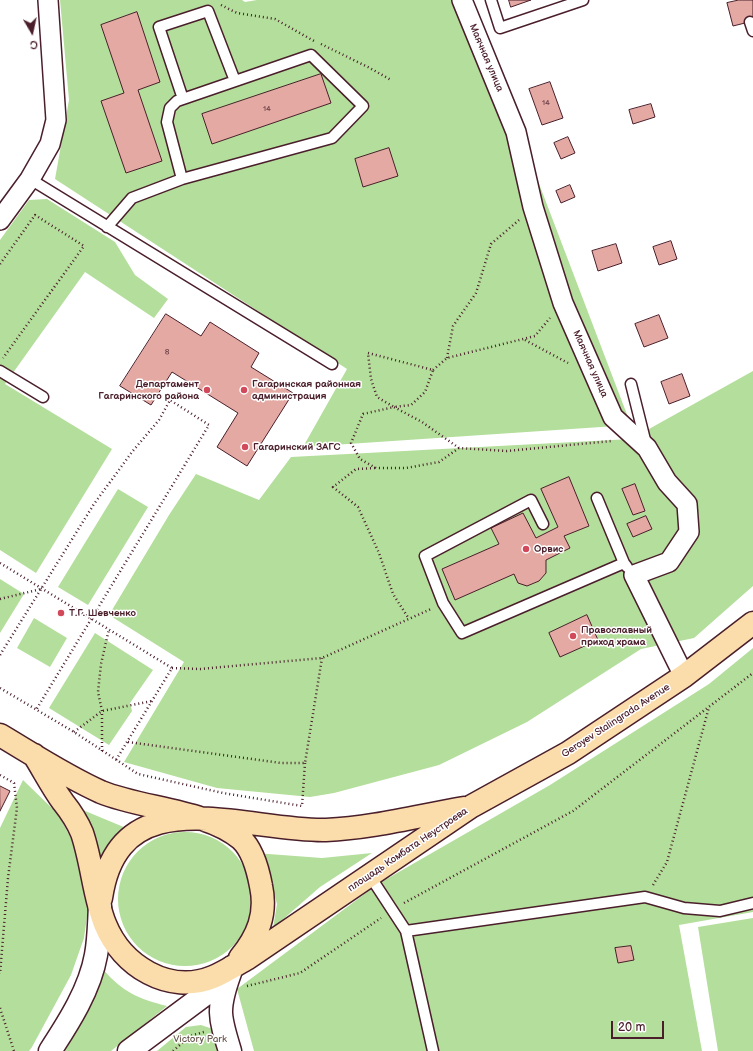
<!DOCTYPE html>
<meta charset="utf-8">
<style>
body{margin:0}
#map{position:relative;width:753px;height:1051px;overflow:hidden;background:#fff;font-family:"Balsamiq Sans",sans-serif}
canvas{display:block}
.north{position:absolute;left:12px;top:12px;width:40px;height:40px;-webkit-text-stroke:3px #fff;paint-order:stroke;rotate:171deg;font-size:11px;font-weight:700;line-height:16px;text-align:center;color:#4a1f2b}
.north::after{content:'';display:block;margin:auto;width:14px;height:18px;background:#4a1f2b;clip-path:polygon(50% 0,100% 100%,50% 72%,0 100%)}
.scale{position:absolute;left:611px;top:1021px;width:53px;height:18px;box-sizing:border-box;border:2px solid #4a1f2b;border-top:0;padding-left:5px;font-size:12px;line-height:14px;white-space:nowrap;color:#4a1f2b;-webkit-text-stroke:3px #fff;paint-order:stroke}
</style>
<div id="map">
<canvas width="753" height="1051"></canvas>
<div class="north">С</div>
<div class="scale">20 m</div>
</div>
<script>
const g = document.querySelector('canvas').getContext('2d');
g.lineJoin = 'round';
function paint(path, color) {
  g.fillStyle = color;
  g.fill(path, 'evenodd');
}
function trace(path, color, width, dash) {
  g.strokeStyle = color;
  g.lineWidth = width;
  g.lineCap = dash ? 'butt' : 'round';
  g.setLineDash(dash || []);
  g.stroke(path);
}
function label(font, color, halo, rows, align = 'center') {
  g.font = font + ' "Balsamiq Sans",sans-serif';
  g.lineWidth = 3;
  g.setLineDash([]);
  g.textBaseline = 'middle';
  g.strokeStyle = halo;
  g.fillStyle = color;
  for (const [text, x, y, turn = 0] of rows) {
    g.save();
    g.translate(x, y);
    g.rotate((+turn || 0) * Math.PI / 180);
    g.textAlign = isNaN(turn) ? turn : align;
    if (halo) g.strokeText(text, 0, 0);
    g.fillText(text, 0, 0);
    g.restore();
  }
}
const green = new Path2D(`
 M60,0H242L245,2L257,0H469L631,425L303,447L347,369L55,179L69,100Z
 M47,199L115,242L135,275L168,299L154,318L85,272L5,384L112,449L36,573L0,550V240L29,200Z
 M753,371V586L694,638L641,649L527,722L439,765L334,793L310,797L217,788L124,762L184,662L109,615L169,515L196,474L259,500L291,457L631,439Z
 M118,489L148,507L88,605L58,587Z
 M0,579L24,594L0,633Z
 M34,618L67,638L50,667L17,648Z
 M95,633L153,670L130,703L132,711L109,745L49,708Z
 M753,648V912L679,925L702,1051H254L237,989L378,884L550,785L709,684Z
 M23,780L58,814L75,846L84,880L88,909L84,938L71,975L32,1047L29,1051H0V828Z
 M78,808L126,828L102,861L93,834Z
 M118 899a67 67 0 1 1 134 0a67 67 0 1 1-134 0Z
 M255,853L322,858L372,853L320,887L273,928L277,904L269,877Z
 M753,918V1051H718L698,927Z
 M103,969C122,992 139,999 167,1006L111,1051H63L86,1012Z
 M201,1025L216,1030L225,1051H157L186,1027Z`);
const building = new Path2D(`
 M509,0H531L511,7Z
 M739,0H753V21L733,26L727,3Z
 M137,12L160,82L138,90L162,161L126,173L101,101L124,93L101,25Z
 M321,74L331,103L212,144L202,114Z
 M550,82L563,118L542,125L529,89Z
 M651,104L655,117L633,124L629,110Z
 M568,137L575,153L561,159L554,143Z
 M389,148L398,176L363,187L355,159Z
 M570,185L575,197L561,203L556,191Z
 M671,241L677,259L659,265L653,247Z
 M616,244L622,263L598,271L592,251Z
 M166,314L201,336L210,322L259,353L251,367L293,393L247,466L217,447L238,413L172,372L151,405L120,386Z
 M659,315L668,338L644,347L635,324Z
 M682,374L690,396L669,404L661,382Z
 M569,477L589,526L564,536L570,548L546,560V573L539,581L527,586L518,583L514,574L455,600L442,569L499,544L491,528L523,513L536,538L558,527L541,489Z
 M635,484L645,511L633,515L622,489Z
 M646,516L652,529L633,537L627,524Z
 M587,615L598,640L560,657L549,633Z
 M0,786L10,791L0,811Z
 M631,946L634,960L618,963L615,948Z`);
const path = new Path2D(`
 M221,5L237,13L275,19L314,41
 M321,44L368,67L391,80
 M0,264L35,215L84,246L3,358
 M525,340L568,363
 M368,353L433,370L425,392L411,405L394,407L377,397L371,379Z
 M447,358L453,326L476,293L491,244L519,220
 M433,370L447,358L535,336L550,318
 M459,448L439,462L406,468H376L360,459L351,443L363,414L394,407L422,422L459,448L507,451L611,441
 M375,468L356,469L333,487L358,507L379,553L393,594L409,619
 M0,563L172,668L116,760
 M0,599L41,589
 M0,655L94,504L132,452L159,420L170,400L209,425L36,710
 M172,668L200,669L322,658L431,609
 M0,688L74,732L138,774L223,793L302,806L305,763
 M74,732L102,711L152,701
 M128,742L281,763H305L322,658
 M102,751V711L98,692L101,664L109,629
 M0,775L14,783L17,808L8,878L0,974
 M653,885L667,862L709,707
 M404,903L573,811L753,673
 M247,986L300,973L381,918
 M0,1008L14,1051
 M173,1051L190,1036L204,1032`);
const lane = new Path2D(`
 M491,0L500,28L583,0
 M750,22L753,31
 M183,99L159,27L208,11L235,81
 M30,179L332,364
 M107,227L132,198L182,179L332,138L363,106L311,55L177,101L170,108L167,122L182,179
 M0,371L43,397
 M631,384L646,444
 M597,498L624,563L627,567
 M543,524L531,500L425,556L443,603L462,633L624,563
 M370,876L406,931L645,897L684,908L720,911L753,903
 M406,931L433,1051`);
const street = new Path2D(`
 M462,0L516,132L533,207L563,303L613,417L647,448L667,482L687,504L689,532L669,562L634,575L684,676
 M0,220L30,179L50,144L56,120L48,0`);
const secondary = new Path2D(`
 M50,1051C69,1022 90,989 96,955C99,939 99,922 100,906
 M129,1051L207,993L232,967
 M230,1051C219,1016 217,1009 230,973`);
const primary = new Path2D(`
 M0,735C32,754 67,777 101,792C142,809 207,810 241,839C253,850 258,870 261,886C267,914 258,936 240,958
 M34,755C44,771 52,787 63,802C71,812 77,821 82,833C92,862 94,897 105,924C122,966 169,995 213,977C225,972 237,964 248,958L472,806L568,753L684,676L753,623
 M101,898C119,775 244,832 326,830C372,828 418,816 464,808`);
const markers = [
 [207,390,4,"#d1495b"],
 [244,390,4,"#d1495b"],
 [245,447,4,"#d1495b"],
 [526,549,4,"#d1495b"],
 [61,613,4,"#d1495b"],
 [573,636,4,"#d1495b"]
];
const numberNames = [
 ["14",546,103],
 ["14",267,109],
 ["8",167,352]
];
const streetNames = [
 ["Маячная улица",486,58,67],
 ["Маячная улица",590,364,66],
 ["Geroyev Stalingrada Avenue",616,721,-33],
 ["площадь Комбата Неустроева",408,850,-34]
];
const poiNames = [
 ["Департамент",199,384,"right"],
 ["Гагаринского района",199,396,"right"],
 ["Гагаринская районная",252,384],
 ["администрация",252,396],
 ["Гагаринский ЗАГС",253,447],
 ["Орвис",534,549],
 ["Т.Г. Шевченко",69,613],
 ["Православный",581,630],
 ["приход храма",581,642]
];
const parkNames = [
 ["Victory Park",200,1039]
];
paint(green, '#b4de9b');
paint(building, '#e3a9a2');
trace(building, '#4a1f2b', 1);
trace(lane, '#4a1f2b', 13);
trace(street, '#4a1f2b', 22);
trace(secondary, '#4a1f2b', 25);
trace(primary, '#4a1f2b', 25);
trace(path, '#4a1f2b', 2.5, [1, 3]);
trace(lane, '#fff', 10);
trace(street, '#fff', 19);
trace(secondary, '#fff', 22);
trace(primary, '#fbddab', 22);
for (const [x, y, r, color] of markers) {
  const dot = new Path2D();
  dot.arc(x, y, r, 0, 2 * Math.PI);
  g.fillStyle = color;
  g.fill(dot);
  trace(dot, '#fff', 1.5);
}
label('8px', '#704249', null, numberNames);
label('10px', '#4a1f2b', '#fff', streetNames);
label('bold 10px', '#4a1f2b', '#fff', poiNames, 'left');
label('10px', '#6a584d', '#fff', parkNames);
</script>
